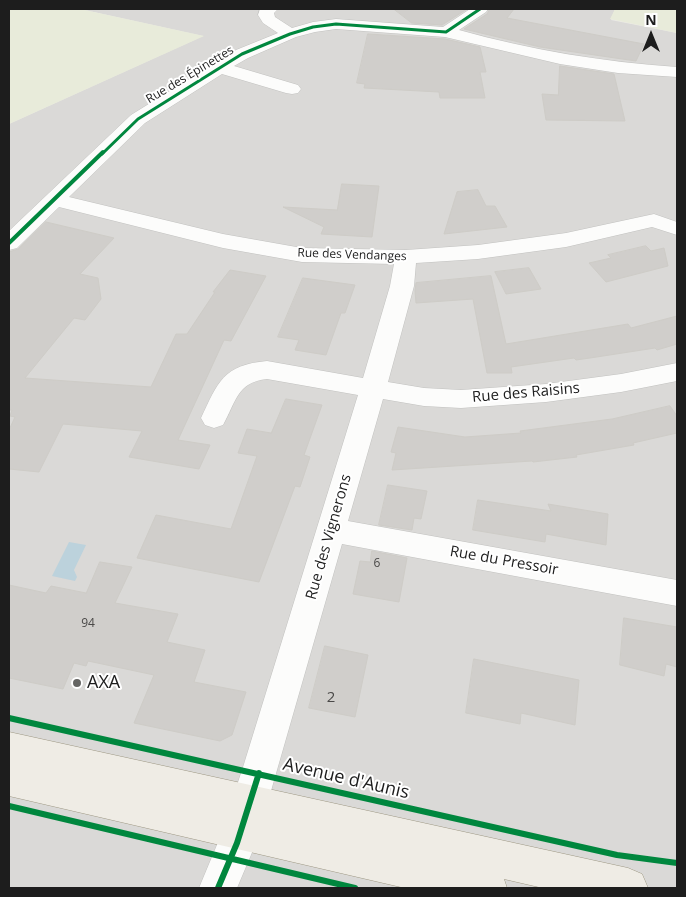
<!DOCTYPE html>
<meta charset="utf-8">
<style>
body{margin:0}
#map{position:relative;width:686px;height:897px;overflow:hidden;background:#ebeae6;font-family:"Open Sans",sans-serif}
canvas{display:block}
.frame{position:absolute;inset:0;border:10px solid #1d1d1d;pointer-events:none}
.north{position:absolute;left:626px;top:10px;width:50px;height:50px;-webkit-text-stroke:4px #fff;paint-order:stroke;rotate:0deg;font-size:14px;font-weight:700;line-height:20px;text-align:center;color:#1d1d1d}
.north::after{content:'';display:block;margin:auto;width:18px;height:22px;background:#1d1d1d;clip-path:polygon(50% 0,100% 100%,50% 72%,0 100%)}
</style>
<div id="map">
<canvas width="686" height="897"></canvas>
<div class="frame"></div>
<div class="north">N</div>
</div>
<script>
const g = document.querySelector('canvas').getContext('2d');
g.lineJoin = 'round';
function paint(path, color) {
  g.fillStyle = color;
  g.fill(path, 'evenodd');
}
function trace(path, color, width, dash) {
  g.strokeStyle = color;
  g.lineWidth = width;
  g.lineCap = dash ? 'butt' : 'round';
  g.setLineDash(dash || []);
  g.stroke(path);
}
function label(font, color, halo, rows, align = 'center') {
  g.font = font + ' "Open Sans",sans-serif';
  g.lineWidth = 4;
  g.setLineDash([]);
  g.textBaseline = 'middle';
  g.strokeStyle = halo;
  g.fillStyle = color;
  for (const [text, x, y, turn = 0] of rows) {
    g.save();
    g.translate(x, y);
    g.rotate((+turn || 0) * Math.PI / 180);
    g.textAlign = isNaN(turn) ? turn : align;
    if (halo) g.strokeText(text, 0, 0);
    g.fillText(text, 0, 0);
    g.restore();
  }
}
const residential = new Path2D(`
 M80,9H615L611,20L677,33V888H9V124L203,36Z`);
const farmland = new Path2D(`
 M9,9H80L204,36L9,124Z
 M615,9H677V33L610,19Z`);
const water = new Path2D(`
 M69,542L86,545L74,570L77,577L75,581L52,576Z`);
const building = new Path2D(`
 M394,9H467L442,25L412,23Z
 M490,9H514L507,18L644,44L636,61L540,47L464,29L487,14Z
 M368,34L445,39L480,47L486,72H480L485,98H440L439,92L364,88L365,84L357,83Z
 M560,66L614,74L625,121L546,120L542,94L558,95Z
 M342,184L379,186L372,237L321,234L324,227L283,207L337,210Z
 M478,190L486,206H495L507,227L444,234L457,192Z
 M46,222L114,238L80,274L98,278L101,299L85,320L74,318L25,378L151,387L176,334H187L215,292H213L230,270L266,276L231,341L224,340L178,440L210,445L199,469L129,457L142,431L63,424L39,472L9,469V430L15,417L10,416L12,410H9V252L18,249Z
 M646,246L651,251L664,248L668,266L606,282L589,263L611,258L608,255Z
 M529,268L541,289L506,294L495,272Z
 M491,276L506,344L628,324L631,328L677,316V344L657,350L655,348L590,358L576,360L574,358L511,367L512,373H487L473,299L416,303L415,291L416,283Z
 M303,278L355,285L345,313H341L326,355L295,350L299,340L278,337Z
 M286,399L322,405L304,455L310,457L300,487L295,486L259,582L137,558L156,515L231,529L257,456L238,453L247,429L271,433Z
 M670,406L677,416V433L633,443L634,445L576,455L577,457L533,462L532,461L392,470L396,453L391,452L398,427L465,437L521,433L520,431L612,419Z
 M388,485L427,491L421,519L414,518L412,530L379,525Z
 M478,500L551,511L548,504L608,514L606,545L546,534L545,542L473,530Z
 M372,551L407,558L399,602L353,594L360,561L370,562Z
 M100,562L132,567L115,603L178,614L167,642L205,650L194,682L246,692L232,735L220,741L134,723L154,675L88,661L86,666L74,663L63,689L9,678V585L46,593L51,586L86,593Z
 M624,618L677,627V667L666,664L664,676L620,665Z
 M325,646L368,655L355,717L309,708Z
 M474,659L579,680L575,725L521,713L520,724L466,713Z`);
const minor = new Path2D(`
 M260,9H278L274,13L275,17L292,28L313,22L336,19L443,27L470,9H488L486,12L459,30C531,50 603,62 677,67V77L618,73L560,64L445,37L336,29L315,32L296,37L248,58L234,66L298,85L301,89L298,93L292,94L286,93L222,74L145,123L69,197L223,234L302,248L406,250L478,245L566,233L654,214L677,222V235L652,227L566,247L478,259L416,263L414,286L388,382L424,388L461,390L546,384L621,374L677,363V381L621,392L546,402L461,408L424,406L383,399L348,521L677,580V606L342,544L256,843L237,888H199L219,840L244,764L358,395L267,379C237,382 236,402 223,425L214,428L205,425L201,418C218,382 223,365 267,361L363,378L390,286L394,264L302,262L223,248L59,207L17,248L9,250V231L131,115L236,50L278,33L263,23L258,15Z`);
const major = new Path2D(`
 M9,732L628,868L642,874L648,888H543L504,879L507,888H405L9,796Z`);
const cyclewayFar2 = new Path2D(`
 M102,154L138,119L242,54L290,34L313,27L336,24L446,32L480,9`);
const cyclewayFar1 = new Path2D(`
 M9,243L103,152`);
const cycleway = new Path2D(`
 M9,718L617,855L677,863
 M9,806L355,888
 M218,888L237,843L259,773`);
const markers = [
 [77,683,5,"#656563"]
];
const farStreetnames = [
 ["Rue des Épinettes",190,75,-31],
 ["Rue des Vendanges",352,255,2]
];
const numberNames = [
 ["6",377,564],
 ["94",88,624]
];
const streetNames = [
 ["Rue des Raisins",526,393,-5],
 ["Rue des Vignerons",329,537,-74],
 ["Rue du Pressoir",504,561,10]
];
const nearNumbernames = [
 ["2",331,698]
];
const nearPoinames = [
 ["AXA",87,683]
];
const nearStreetnames = [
 ["Avenue d'Aunis",346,779,13]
];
paint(residential, '#dad9d7');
paint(farmland, '#e8ebda');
paint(water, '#bcd2dc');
paint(building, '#d0cecb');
trace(building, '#ceccc7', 1);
trace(minor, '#c2c2c0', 1);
trace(major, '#9f9985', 1);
paint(minor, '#fcfcfb');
paint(major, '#efece5');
trace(cyclewayFar2, '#00873e', 3);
trace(cyclewayFar1, '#00873e', 4);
trace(cycleway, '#00873e', 6);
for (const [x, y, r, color] of markers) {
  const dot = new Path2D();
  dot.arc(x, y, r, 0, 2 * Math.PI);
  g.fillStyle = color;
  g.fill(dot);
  trace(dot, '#fff', 2);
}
label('12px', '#1d1d1d', '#fff', farStreetnames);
label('12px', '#4a4948', null, numberNames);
label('15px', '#1d1d1d', '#fff', streetNames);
label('15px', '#4a4948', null, nearNumbernames);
label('18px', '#1d1d1d', '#fff', nearPoinames, 'left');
label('18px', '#1d1d1d', '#fff', nearStreetnames);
</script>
